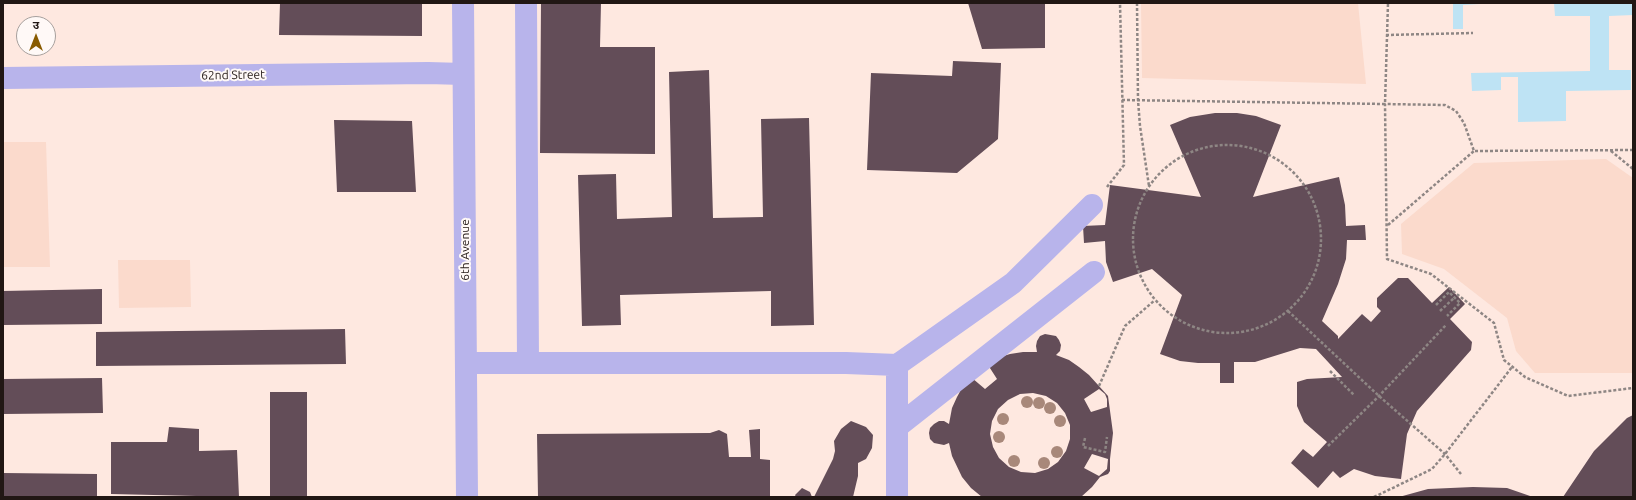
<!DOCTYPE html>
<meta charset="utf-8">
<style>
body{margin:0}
#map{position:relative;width:1636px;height:500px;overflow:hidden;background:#fff9f7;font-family:Ubuntu,"Noto Sans Devanagari",sans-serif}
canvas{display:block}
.frame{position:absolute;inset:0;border:4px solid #211714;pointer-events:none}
.north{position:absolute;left:16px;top:16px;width:40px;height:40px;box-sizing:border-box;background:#fff9f7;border:1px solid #a69f9c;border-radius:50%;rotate:0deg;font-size:11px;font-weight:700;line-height:16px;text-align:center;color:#211714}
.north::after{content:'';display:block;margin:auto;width:14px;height:18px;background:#895b00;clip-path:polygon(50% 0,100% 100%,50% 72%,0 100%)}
</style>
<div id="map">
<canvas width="1636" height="500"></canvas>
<div class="frame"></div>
<div class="north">उ</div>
</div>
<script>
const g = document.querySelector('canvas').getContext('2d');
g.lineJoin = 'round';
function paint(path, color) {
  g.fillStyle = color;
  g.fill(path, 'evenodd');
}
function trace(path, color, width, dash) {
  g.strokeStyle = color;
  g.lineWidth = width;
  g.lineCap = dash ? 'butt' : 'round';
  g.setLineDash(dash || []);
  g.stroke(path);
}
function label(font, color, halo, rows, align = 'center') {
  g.font = font + ' Ubuntu,sans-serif';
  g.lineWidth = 4;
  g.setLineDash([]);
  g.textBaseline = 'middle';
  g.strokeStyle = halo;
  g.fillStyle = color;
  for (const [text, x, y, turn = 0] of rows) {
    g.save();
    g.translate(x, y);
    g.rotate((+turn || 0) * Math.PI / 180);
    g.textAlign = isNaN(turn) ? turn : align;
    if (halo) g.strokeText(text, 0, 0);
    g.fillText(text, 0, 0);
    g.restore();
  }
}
const built = new Path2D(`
 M3,3H1633V497H3ZM24,24H48V48H24Z`);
const green = new Path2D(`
 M1141,3H1358L1366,84L1142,78Z
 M3,142H46L50,267H3Z
 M1606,159L1633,178V373H1535L1516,351L1507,318L1444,269L1402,254L1401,224L1474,163Z
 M118,260H190L191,307L119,308Z`);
const water = new Path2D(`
 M1453,3H1479V4L1463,5V29H1453Z
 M1534,3H1633V15L1609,16V70H1631V90L1566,91V121L1518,122V77H1501V90L1472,91L1471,73L1590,71V16H1555L1554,3Z`);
const building = new Path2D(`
 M280,3H422V36L279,35Z
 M541,3H601L600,47H655V154L540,153Z
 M968,3H1045V48L982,49Z
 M953,61L1001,63L998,139L957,173L867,170L871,73L952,76Z
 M709,70L713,218L763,217L761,119L809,118L814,325L771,326V291L620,295L621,325L582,326L578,175L616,174L617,219L672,217L669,72Z
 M1215,113H1237L1256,116L1281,125L1253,197L1339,177L1345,205L1346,226L1365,225L1366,240H1347L1346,259L1338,284L1322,321L1338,336V339L1362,314L1371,322L1381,311L1377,307V298L1398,278H1408L1432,303L1449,287L1465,304L1450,319L1472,342L1471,350L1417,411L1407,434L1401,479L1375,476L1354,469L1340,478L1333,471L1318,488L1291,463L1303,449L1313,457L1327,442L1304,422L1297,406V382L1307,379L1342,377L1316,349L1300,348L1255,362H1234V383H1220V363H1198L1180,361L1160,354L1182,295L1152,269L1113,282L1106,262L1105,241L1084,243L1083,226L1105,225L1110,185L1201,197L1170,125L1190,117Z
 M334,120L412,121L416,192H337Z
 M102,289V324L3,325V291Z
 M345,329L346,364L96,366V332Z
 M1045,334L1056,336L1059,340L1061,345L1060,351L1056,355L1069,360L1079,367L1089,375L1108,396L1113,433L1110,459V471L1108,474L1100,477L1092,487L1081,497H982L971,488L962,477L952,456L949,443L944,445L934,443L930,439L929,433L930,428L934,424L939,421H944L949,424L952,408L957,397L963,386L972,378L985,389L997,379L988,365L997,358L1010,354L1023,352H1037L1036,346L1037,341L1040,336ZM1099,389L1105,394L1107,399V407L1091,412L1084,399ZM1033,393L1046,396L1057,403L1065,413L1070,425V439L1066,451L1058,462L1048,469L1035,473L1021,472L1009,467L999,458L993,447L990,434L992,421L998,409L1008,400L1020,394ZM1092,454L1108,459L1107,469L1099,476L1084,468Z
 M102,378L103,413L3,414V379Z
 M270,392H307V497H270Z
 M1633,415V497H1563L1594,451L1627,418Z
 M851,421L866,427L873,435L872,448L866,459L858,463V476L853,497H814L833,459L835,451L834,441L841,429Z
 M169,427L199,429V451L237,450L239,497L111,494V442H167Z
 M760,429V459L770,460V497H538L537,434L710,433L719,430L727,434L729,457H751L749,430Z
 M3,473L97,474V497H3Z
 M1473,487L1507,488L1533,497H1399L1428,489Z
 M802,488L810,492L812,497H796L795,495Z`);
const path = new Path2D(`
 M1137,3L1138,100L1140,126L1149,186
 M1386,35L1473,33
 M1122,100L1385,104L1388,3
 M1133 239a94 94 0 1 1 188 0a94 94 0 1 1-188 0Z
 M1633,150L1474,151L1464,123L1456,111L1445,105L1385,104L1387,259L1431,274L1494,323L1504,360L1525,377L1568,396L1633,388
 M1611,151L1633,169
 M1107,187L1124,165L1120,3
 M1388,225L1474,151
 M1436,305L1449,292L1460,303L1447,316
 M1288,311L1379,396L1445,454L1461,474
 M1440,311L1454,298
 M1330,371L1354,395
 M1099,386L1125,326L1155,300
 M1085,438L1083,447L1105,452L1107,437
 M1328,446L1379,396L1446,325
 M1374,497L1432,469L1445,454L1512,367`);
const minor = new Path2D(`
 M463,3L467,497
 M526,3L528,363
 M3,78L428,73L463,74
 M466,363H846L897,365L1013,283L1092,205
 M897,427L1094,272
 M897,497V365`);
const trees = [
 [1027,402],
 [1039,403],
 [1050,408],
 [1003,419],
 [1060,421],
 [999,437],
 [1057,452],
 [1014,461],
 [1044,463]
];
const streetNames = [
 ["62nd Street",233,75,-1],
 ["6th Avenue",465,250,-90]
];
paint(built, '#fee8e0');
paint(green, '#fbdacc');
paint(water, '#bee3f4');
paint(building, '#634d58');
trace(path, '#8e8684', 2.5, [3, 2]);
trace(minor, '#b8b4eb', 22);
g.fillStyle = '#a8887a';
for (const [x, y] of trees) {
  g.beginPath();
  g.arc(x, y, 6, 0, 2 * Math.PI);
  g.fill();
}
label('12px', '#211714', '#fff9f7', streetNames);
</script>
